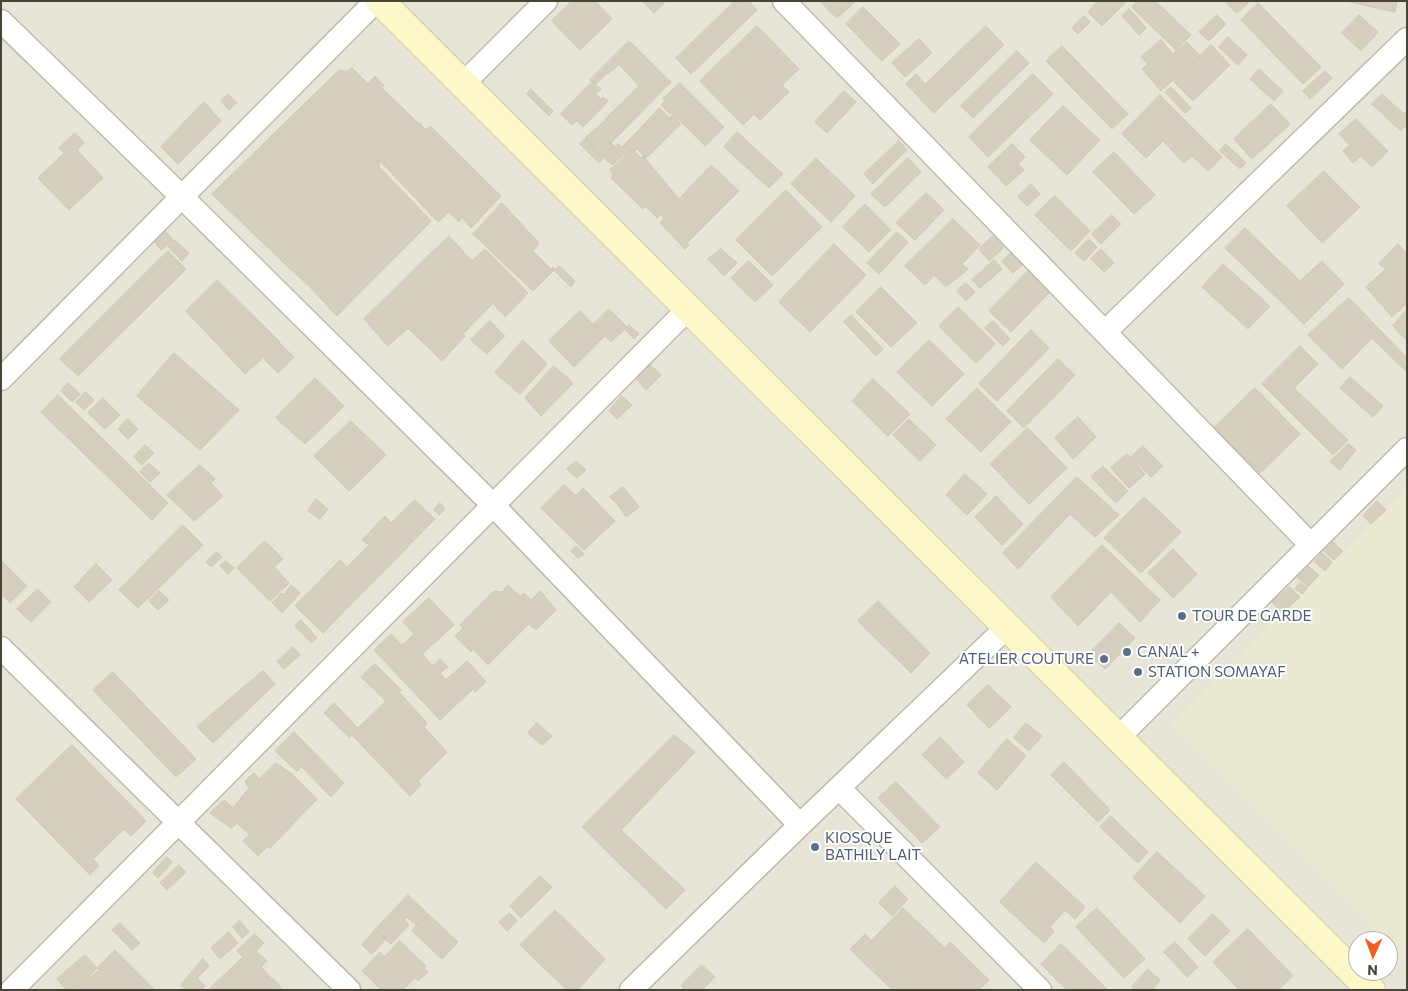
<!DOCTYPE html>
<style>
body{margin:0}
#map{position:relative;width:1408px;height:991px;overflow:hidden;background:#f4f2e9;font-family:Commissioner,sans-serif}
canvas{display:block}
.frame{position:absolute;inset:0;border:2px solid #474337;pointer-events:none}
.north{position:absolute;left:1348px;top:931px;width:50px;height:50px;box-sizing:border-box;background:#fff;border:1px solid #b5b4af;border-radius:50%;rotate:182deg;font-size:14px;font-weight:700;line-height:20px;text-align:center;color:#474337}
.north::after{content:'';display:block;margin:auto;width:18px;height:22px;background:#f16022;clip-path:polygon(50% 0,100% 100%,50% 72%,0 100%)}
</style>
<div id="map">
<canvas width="1408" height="991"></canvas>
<div class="frame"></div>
<div class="north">N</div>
</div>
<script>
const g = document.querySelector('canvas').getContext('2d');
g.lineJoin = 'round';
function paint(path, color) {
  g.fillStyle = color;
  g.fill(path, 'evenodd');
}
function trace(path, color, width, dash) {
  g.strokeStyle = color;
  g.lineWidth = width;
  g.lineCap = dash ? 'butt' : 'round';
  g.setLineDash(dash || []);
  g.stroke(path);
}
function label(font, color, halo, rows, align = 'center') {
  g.font = font + ' Commissioner,sans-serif';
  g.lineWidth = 4;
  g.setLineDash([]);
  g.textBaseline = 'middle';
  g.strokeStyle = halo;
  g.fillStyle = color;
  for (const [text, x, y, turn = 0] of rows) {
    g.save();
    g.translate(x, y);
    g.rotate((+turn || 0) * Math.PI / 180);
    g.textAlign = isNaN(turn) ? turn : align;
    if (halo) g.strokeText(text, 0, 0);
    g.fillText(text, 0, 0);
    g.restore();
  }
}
const residential = new Path2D(`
 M1,1H1407V990H1ZM1358,941H1388V971H1358Z`);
const education = new Path2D(`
 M1407,488V962L1388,944V941H1385L1168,726Z`);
const building = new Path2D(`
 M572,1H595L612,19L580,50L552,21Z
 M643,1H666L654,13Z
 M735,1H749L757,10L691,74L676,58Z
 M820,1H854L855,2L837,18Z
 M1099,1H1127L1102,26L1088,12Z
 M1138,1H1155L1191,35L1176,50L1132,7Z
 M1225,1H1250L1237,13Z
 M1347,1H1397L1395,12Z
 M1258,3L1321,67L1303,84L1241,20Z
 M863,7L900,44L882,61L846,24Z
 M1129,9L1146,28L1139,35L1122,16Z
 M1217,15L1226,24L1209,41L1199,32Z
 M1359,15L1378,32L1361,51L1342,33Z
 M1084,16L1090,22L1078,34L1072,28Z
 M757,26L799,69L782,85L789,92L760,120L754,114L743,125L700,81Z
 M986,26L1004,45L934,113L906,84L916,74L925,84Z
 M1228,37L1247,55L1238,65L1219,47Z
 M919,39L932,53L905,77L892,63Z
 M1161,40L1173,54L1187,42L1200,56L1161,91L1142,69L1148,64L1141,57Z
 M629,41L671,82L611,143L614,146L602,157L585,138L606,120L605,119L639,86L619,64L608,74L607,73L596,84L590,80Z
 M1211,45L1230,65L1193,101L1174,82Z
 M1062,46L1128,114L1112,129L1046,61Z
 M1017,51L1029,63L973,118L961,106Z
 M352,68L368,84L375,76L384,86L382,88L418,123L380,161L379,167L283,262L212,194L339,70L346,72Z
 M1259,69L1283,91L1274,101L1250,79Z
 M1325,71L1332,78L1310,99L1303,91Z
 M1033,74L1053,94L988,157L969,137Z
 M592,82L601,89L595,94L601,99L603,97L608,101L583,127L577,121L572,125L561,114Z
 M680,83L724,127L705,146L671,112L670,114L661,105L665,101L663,99Z
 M1171,87L1191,108L1185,113L1165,92Z
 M531,89L553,111L549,116L527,94Z
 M844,91L856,102L827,133L815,122Z
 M228,94L237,103L229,110L221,101Z
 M1382,94L1404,114L1407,112V124L1401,131L1372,104Z
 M1160,95L1222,157L1208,171L1192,156L1184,163L1163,141L1146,158L1122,134Z
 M204,102L221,121L178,164L161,147Z
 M1271,104L1290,124L1252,159L1234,139Z
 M1063,106L1100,140L1067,175L1030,140Z
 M660,108L669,118L672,115L681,124L646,158L637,149L634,152L632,150L628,153L627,152L612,165L603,157L618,144L622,147Z
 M1356,119L1388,151L1372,167L1361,156L1353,163L1343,151L1350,145L1339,134Z
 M420,123L425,130L430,126L501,196L471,228L462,217L459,222L449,212L438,222L381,162Z
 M737,132L783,174L769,188L724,147Z
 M75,133L84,143L77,150L103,178L69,210L38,178L64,153L59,148Z
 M585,139L603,159L599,163L580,144Z
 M899,141L907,150L873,184L864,174Z
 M1012,144L1025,157L1018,164L1024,170L1006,186L988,167Z
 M1226,144L1246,163L1240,169L1220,151Z
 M632,150L641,158L643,156L679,199L711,165L739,191L687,243L689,245L685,249L660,223L664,218L661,215L657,218L646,206L643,209L611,178L613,175L610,170Z
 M1114,152L1155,195L1134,214L1093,172Z
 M816,158L855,196L831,222L791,184Z
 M908,158L921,172L885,207L871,194Z
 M380,168L431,221L337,316L310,287L284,263Z
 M1324,171L1360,207L1322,243L1287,206Z
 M1031,184L1040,194L1027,206L1018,197Z
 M786,190L822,227L772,276L736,240Z
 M926,193L944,210L915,240L896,223Z
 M1055,196L1090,231L1071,251L1035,215Z
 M502,203L539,243L533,251L551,269L553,267L555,269L533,291L473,234Z
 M865,204L891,230L869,252L843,227Z
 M1112,215L1121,224L1101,244L1092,234Z
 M953,219L980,245L962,264L968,269L946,287L934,275L925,285L905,266Z
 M1245,228L1300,281L1322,261L1344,284L1304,324L1225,248Z
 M165,231L173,240L161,250L153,240Z
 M897,232L908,242L879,274L867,263Z
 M449,236L472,261L485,249L528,293L505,317L493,303L463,334L465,336L442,361L408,328L388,346L364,319Z
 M993,236L1004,247L989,261L979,249Z
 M1089,239L1097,247L1084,261L1075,253Z
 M175,240L189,253L182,261L168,247Z
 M834,244L866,275L810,332L779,302Z
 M1398,244L1407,254V303L1392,317L1366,287L1386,269L1379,264Z
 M721,249L737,263L724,276L708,259Z
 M1101,249L1114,263L1104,272L1091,259Z
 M168,251L186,269L78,376L60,359Z
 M1011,253L1023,264L1013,273L1002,262Z
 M994,260L1002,269L980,288L972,280Z
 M749,261L773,285L755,302L731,278Z
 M1223,264L1270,306L1248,329L1202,287Z
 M559,266L575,281L571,287L555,271Z
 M1028,271L1050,292L1011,332L989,311Z
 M217,280L280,342L245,374L186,311Z
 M966,283L975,292L966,301L957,291Z
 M881,287L917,323L891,347L856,312Z
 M1349,298L1407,358V372L1372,338L1342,369L1308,335Z
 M958,307L995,344L976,363L939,326Z
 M609,309L627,327L611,342L594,324Z
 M1407,310V341L1393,326Z
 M580,311L605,336L574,367L549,341Z
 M851,315L883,349L876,356L844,322Z
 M490,321L505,336L487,354L471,340Z
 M993,321L1010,339L1003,346L985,328Z
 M629,325L639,334L634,339L625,330Z
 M1031,330L1049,348L997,401L979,384Z
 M523,340L547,364L520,394L495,373Z
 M929,340L964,374L932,406L897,372Z
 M280,343L294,357L278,373L264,359Z
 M1300,346L1318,364L1294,388L1348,440L1333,455L1262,384Z
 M174,353L239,410L200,450L137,396Z
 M1058,359L1075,375L1024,428L1007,411Z
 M650,365L661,375L646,390L636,379Z
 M554,366L571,381L572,384L541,416L525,398Z
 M1350,377L1383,406L1373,417L1340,388Z
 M315,378L344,406L305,444L276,418Z
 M873,379L910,414L888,436L852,401Z
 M68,383L80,394L72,402L61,391Z
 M977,388L1011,422L981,452L946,419Z
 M1255,388L1300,434L1260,473L1214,428Z
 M86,392L94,400L84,410L76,402Z
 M58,395L168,503L152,520L41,412Z
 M622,396L632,405L617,419L609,411Z
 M103,398L120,415L105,429L88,413Z
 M1078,417L1096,437L1073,459L1055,438Z
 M128,419L138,429L128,439L118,429Z
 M909,419L936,445L920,461L893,435Z
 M351,421L386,455L349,491L314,456Z
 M1028,428L1067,468L1029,504L990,464Z
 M1348,444L1356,450L1340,470L1330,462Z
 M145,445L154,453L142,465L134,457Z
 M1143,446L1163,466L1151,477L1131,457Z
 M1127,454L1145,474L1129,488L1111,468Z
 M576,461L586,470L577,478L567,469Z
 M149,463L160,473L150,482L140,472Z
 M200,465L215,479L211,483L223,496L194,521L167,495Z
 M1103,466L1128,491L1116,503L1091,477Z
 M965,474L987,494L967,515L946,495Z
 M1077,477L1119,515L1095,537L1070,514L1018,569L1003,553Z
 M564,485L576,496L583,488L615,521L584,550L541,508Z
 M623,487L639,507L626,517L619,506L610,497Z
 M996,496L1023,524L1002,545L975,517Z
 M1144,497L1181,532L1141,573L1104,538Z
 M316,499L328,509L320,519L308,511Z
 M415,500L435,519L323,633L295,606L340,560L347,567L369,545L362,540L385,516L391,523Z
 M1377,501L1386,510L1371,524L1363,516Z
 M440,503L445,509L439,515L434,510Z
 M183,525L203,545L138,608L119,590Z
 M265,541L283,559L274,567L289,583L270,601L237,568Z
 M1333,542L1343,551L1334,560L1324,551Z
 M1102,545L1160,600L1140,622L1111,592L1078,626L1051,597Z
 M576,546L584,554L578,558L571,551Z
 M1173,549L1197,574L1173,598L1148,573Z
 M217,552L222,557L211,567L206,562Z
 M1322,553L1332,562L1325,571L1315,562Z
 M1,560L27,586L10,603L1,593Z
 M226,561L234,568L228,574L220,566Z
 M96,564L112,580L89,602L74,587Z
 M1308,566L1319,575L1308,587L1297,577Z
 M1300,583L1307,588L1303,594L1295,589Z
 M291,585L300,593L282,613L272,603L281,593L284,595Z
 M508,585L520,596L524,593L531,600L540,591L556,610L536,630L529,624L488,665L473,649L471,652L455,636L463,628L460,625L494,591L502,592Z
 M1290,587L1300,597L1282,613L1272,602Z
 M38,589L51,602L31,622L17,609Z
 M159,591L169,600L158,610L149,601Z
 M429,598L454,625L422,654L433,666L440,659L448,667L440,673L446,680L467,661L486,682L475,692L473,689L440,720L374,650L391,634L402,645L414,634L403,622Z
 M878,601L930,653L911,673L858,621Z
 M301,620L317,638L311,643L295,626Z
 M1119,623L1135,638L1105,669L1089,654Z
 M293,647L300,655L284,669L277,662Z
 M375,664L401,690L399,692L427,723L424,727L447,752L418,781L421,785L410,796L352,735L349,737L324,713L334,703L358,728L386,701L361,677Z
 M263,671L275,684L213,743L197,727Z
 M113,672L196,759L176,777L93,690Z
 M988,685L1011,707L989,728L967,705Z
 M537,723L552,736L542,745L528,733Z
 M1026,723L1042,736L1029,751L1014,738Z
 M294,732L344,783L331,797L301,766L297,771L275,751Z
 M674,735L695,752L621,830L685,890L666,909L582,827Z
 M940,737L964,762L946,779L922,755Z
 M1007,739L1026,756L997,790L978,773Z
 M72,745L146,821L131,836L124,829L93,859L99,866L90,875L16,799Z
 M1064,762L1110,810L1098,822L1051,775Z
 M276,763L293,775L317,799L270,848L267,847L258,856L243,841L250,835L237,823L231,828L210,813L224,800L233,808L249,788L245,781L254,773L259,779Z
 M896,782L940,827L922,843L878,798Z
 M1111,816L1148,852L1138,863L1100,827Z
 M1157,852L1205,896L1180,923L1133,878Z
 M167,857L172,862L158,878L153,873Z
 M1036,862L1085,907L1075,919L1065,910L1050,927L1054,931L1044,943L1000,902Z
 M179,865L186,872L167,890L160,883Z
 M540,876L552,887L521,918L510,906Z
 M895,886L908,899L892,916L879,903Z
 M408,895L428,914L417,926L407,917L404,920L409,925L391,944L375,930Z
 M903,908L945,948L950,942L989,980L979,990H892L850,949L865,934L871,941Z
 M1097,908L1145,959L1124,978L1076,927Z
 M555,910L605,959L578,990H567L520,945Z
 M510,913L517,921L507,931L499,922Z
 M428,914L458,942L442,959L412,931Z
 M1213,914L1230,931L1205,956L1188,939Z
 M240,921L249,932L242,938L233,927Z
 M120,923L140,943L132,950L112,930Z
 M1248,929L1293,976L1278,990H1239L1213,962Z
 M375,930L386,939L372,954L362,945Z
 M229,932L238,943L220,959L211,948Z
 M255,934L264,943L256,951L267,961L261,967L272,979L273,978L283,990H208L243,957L237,951Z
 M400,941L426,966L424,969L428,972L418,981L415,978L403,990H381L362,971L380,952L384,957Z
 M1175,942L1198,967L1187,977L1164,952Z
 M1061,944L1108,990H1067L1041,964Z
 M115,950L153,988L151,990H76Z
 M85,955L99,970L75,990H66L57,979Z
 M203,959L209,966L197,978L205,986L201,990H186L181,985Z
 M702,965L715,977L702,990H685L681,986Z
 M1148,969L1160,980L1152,990H1135L1132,987Z`);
const street = new Path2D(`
 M784,1L1311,545
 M1,21L182,197L493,505L800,825
 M463,84L546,1
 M1105,332L1407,39
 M1,379L376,1
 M1,648L349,990
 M1118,738L1407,449
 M839,788L1040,990
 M12,990L688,309
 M631,990L800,825L1007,627`);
const secondary = new Path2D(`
 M380,1L1371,990`);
const markers = [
 [1182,616,5,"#5c6f8a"],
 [1127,652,5,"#5c6f8a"],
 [1104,659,5,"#5c6f8a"],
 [1138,672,5,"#5c6f8a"],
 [815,847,5,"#5c6f8a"]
];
const serviceNames = [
 ["TOUR DE GARDE",1192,616],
 ["CANAL +",1137,652],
 ["ATELIER COUTURE",1094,659,"right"],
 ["STATION SOMAYAF",1148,672],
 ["KIOSQUE",825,838],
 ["BATHILY LAIT",825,855]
];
paint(residential, '#e7e5d7');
paint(education, '#ece9d3');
paint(building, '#d5cfbe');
trace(building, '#cfc8b2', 1);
trace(street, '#bfbbab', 25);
trace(secondary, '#d1cb9a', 30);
trace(street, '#fff', 22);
trace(secondary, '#fcf8ca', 28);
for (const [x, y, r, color] of markers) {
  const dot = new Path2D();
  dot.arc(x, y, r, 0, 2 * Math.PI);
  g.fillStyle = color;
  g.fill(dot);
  trace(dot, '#fff', 2);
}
label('15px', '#4e5e75', '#fff', serviceNames, 'left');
</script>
